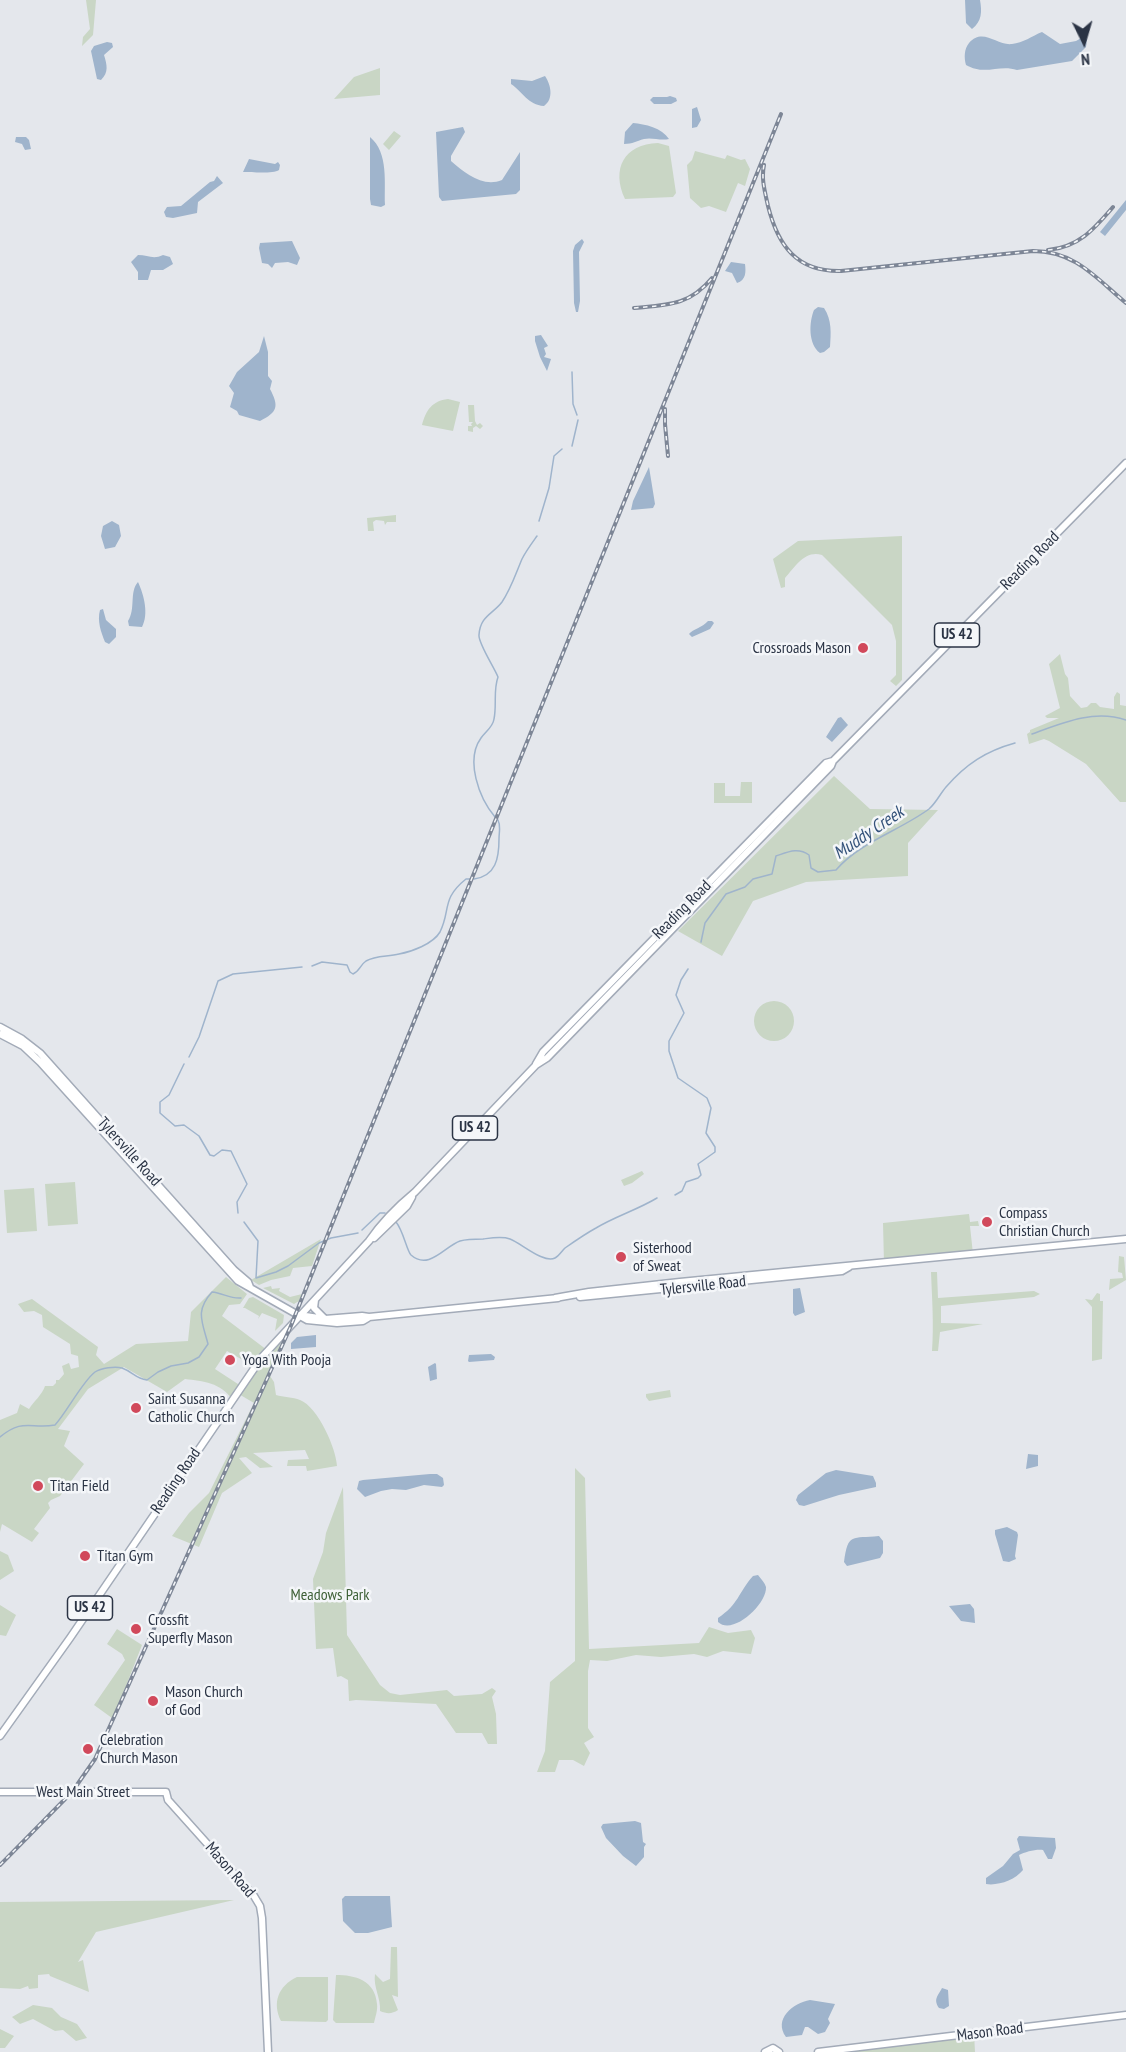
<!DOCTYPE html>
<style>
body{margin:0}
#map{position:relative;width:1126px;height:2052px;overflow:hidden;background:#e4e7ec;font-family:"PT Sans Narrow",sans-serif}
canvas{display:block}
.north{position:absolute;left:1054px;top:12px;width:60px;height:60px;-webkit-text-stroke:4px #f4f6f9;paint-order:stroke;rotate:175deg;font-size:16px;font-weight:700;line-height:24px;text-align:center;color:#2b3445}
.north::after{content:'';display:block;margin:auto;width:21px;height:27px;background:#2b3445;clip-path:polygon(50% 0,100% 100%,50% 72%,0 100%)}
</style>
<div id="map">
<canvas width="1126" height="2052"></canvas>
<div class="north">N</div>
</div>
<script>
const g = document.querySelector('canvas').getContext('2d');
g.lineJoin = 'round';
function paint(path, color) {
  g.fillStyle = color;
  g.fill(path, 'evenodd');
}
function trace(path, color, width, dash) {
  g.strokeStyle = color;
  g.lineWidth = width;
  g.lineCap = dash ? 'butt' : 'round';
  g.setLineDash(dash || []);
  g.stroke(path);
}
function label(font, color, halo, rows, align = 'center') {
  g.font = font + ' "PT Sans Narrow",sans-serif';
  g.lineWidth = 5;
  g.setLineDash([]);
  g.textBaseline = 'middle';
  g.strokeStyle = halo;
  g.fillStyle = color;
  for (const [text, x, y, turn = 0] of rows) {
    g.save();
    g.translate(x, y);
    g.rotate((+turn || 0) * Math.PI / 180);
    g.textAlign = isNaN(turn) ? turn : align;
    if (halo) g.strokeText(text, 0, 0);
    g.fillText(text, 0, 0);
    g.restore();
  }
}
const green = new Path2D(`
 M86,0H96L93,35L82,46L83,37L90,29Z
 M380,68V95L334,99L354,77Z
 M394,131L401,136L389,150L383,144Z
 M658,143L669,146L676,193L673,197L625,199C611,169 624,144 658,143Z
 M695,151L725,159L727,155L741,160L745,159L750,169L745,186L738,183L726,212L709,206L701,208L690,198L687,165L692,160Z
 M448,399L460,402L453,431L422,425C426,410 432,401 448,399Z
 M468,405H474L475,421L477,425L480,423L483,426L480,429L476,426L473,428V432L468,431V426H472L471,424L473,422H469Z
 M396,515V522H387L385,525L384,521L376,520L373,522L374,531H368L367,518Z
 M902,536V680L896,686L890,681L896,675V641L892,625L822,555C805,550 796,566 785,578V587L781,588L773,559L798,541Z
 M1060,654L1065,674L1068,678L1070,696L1081,708L1087,707L1091,703H1096L1100,707L1114,709V697L1117,692L1120,694V705L1126,706V802H1120L1086,764L1049,741L1044,739L1029,744L1027,734L1030,732V730L1059,718H1047L1045,716L1060,708L1049,664Z
 M834,776L870,809L938,810L908,843V876L806,882L753,901L722,956L678,931Z
 M741,782H752V803H714V783H725V796H740Z
 M754 1021a20 20 0 1 1 40 0a20 20 0 1 1-40 0Z
 M642,1171L644,1174L632,1183L624,1186L621,1180Z
 M75,1182L78,1224L48,1226L45,1184Z
 M34,1188L37,1231L7,1233L4,1190Z
 M969,1214L970,1222L978,1221L979,1226H970L973,1254L884,1263L883,1223Z
 M321,1239L312,1266L293,1268L290,1276L271,1280L259,1285L251,1280Z
 M1119,1256L1124,1257L1126,1280L1109,1290L1110,1279L1123,1278L1122,1273L1118,1272Z
 M931,1272H937L938,1298L1034,1291L1040,1294L1034,1297L941,1306V1323L983,1324L940,1332L938,1351H932C934,1324 932,1299 931,1272Z
 M226,1277L247,1294L240,1304L229,1305L222,1316L267,1350L279,1336L282,1341L268,1373L274,1382L276,1395C283,1397 293,1397 300,1400C318,1407 336,1448 337,1466L307,1471L306,1466H287L288,1460L309,1459L305,1450L253,1453L273,1467L260,1468L246,1457L239,1458L252,1473L222,1493L199,1547L172,1536L189,1513L209,1493L254,1403L237,1393L232,1399C221,1383 203,1381 185,1379L167,1392L124,1367L88,1389L58,1429L70,1431L64,1446L84,1464L60,1496L51,1500L48,1503L50,1508L34,1529L39,1533L32,1542L2,1524L0,1532V1420L17,1413L20,1404L29,1409C34,1401 42,1395 45,1386H53L56,1383V1380H59L64,1374L62,1366L69,1363L71,1369L79,1367L78,1356L71,1354L70,1344L43,1327L42,1315L34,1311L24,1312L18,1304L32,1299L98,1347L96,1355L104,1364L136,1344L188,1341L191,1312ZM227,1351L255,1367L241,1386L215,1369Z
 M271,1286L272,1289L280,1288L279,1291L290,1297L302,1294L299,1301L294,1304L263,1288Z
 M1097,1293L1100,1294V1301H1103L1102,1359L1092,1361V1307L1085,1299L1092,1300Z
 M253,1297L284,1315L283,1323L275,1331L277,1319L262,1313L258,1319L259,1316L245,1308H243L249,1298Z
 M670,1390L671,1397L649,1401L646,1397V1394Z
 M575,1468L585,1478L589,1649L699,1643L709,1627L728,1633L751,1630L755,1638L751,1654L723,1651L707,1657L694,1654L661,1657L636,1655L607,1661L590,1660L588,1671V1728L594,1737L584,1743L590,1753L584,1766L573,1760H559L555,1772H537L545,1751L550,1682L575,1661Z
 M343,1487L347,1635L380,1685L390,1693L400,1695L447,1690L454,1696L482,1694L492,1688L496,1691L492,1697L496,1714L497,1744H488L482,1733H456L436,1704L356,1700L349,1701L348,1680L341,1676L337,1677L333,1648L316,1649L313,1579L323,1552L326,1533Z
 M0,1551L8,1555L14,1571L0,1580Z
 M0,1605L16,1615L6,1636L0,1635Z
 M117,1629L142,1645L114,1717L112,1718L94,1705L125,1660L122,1654L107,1644Z
 M234,1900L96,1932L78,1962L83,1960L89,1992L50,1976L49,1974L38,1975V1988L29,1989L28,1986L20,1989L0,1988V1902Z
 M391,1947H397L398,1997L392,1995L398,2010C392,2014 387,2014 380,2011C381,1998 373,1987 375,1974L383,1982L390,1979Z
 M336,1975C355,1975 375,1980 377,2004C378,2010 375,2018 374,2023H336L333,2020Z
 M297,1977H328V2020L326,2022L281,2021C272,2003 278,1986 297,1977Z
 M33,2005L52,2008L61,2017L77,2024L87,2038L76,2041L63,2030L55,2031L33,2019L20,2024L12,2017Z
 M0,2029L14,2036L5,2048H0Z
 M974,2033L975,2052H826Z`);
const water = new Path2D(`
 M965,0H980C982,12 982,21 972,29L966,23Z
 M1042,32L1060,44L1076,41L1083,37L1087,39L1086,47L1072,61L1017,70C999,64 985,76 966,65C964,58 964,49 969,43C983,27 997,46 1012,44C1023,43 1032,36 1042,32Z
 M107,42L112,43L113,47L104,55C107,65 109,72 101,80L97,79L91,51L94,46Z
 M545,76C551,85 554,99 544,106C528,105 523,92 511,84V79L532,81Z
 M670,96L676,98L677,101L671,104H654L650,100L653,97H667Z
 M697,107L701,120L697,127L692,128V109Z
 M633,123C645,124 662,128 669,139C660,141 652,137 644,139C636,141 633,144 624,144L625,132Z
 M463,127L465,132L451,156V161C465,173 483,188 502,180L520,152V190L516,194L442,201L439,197L436,132Z
 M16,137H26L29,140L31,149L25,150L22,144L15,142Z
 M370,137C389,153 384,183 385,205L381,207L371,205L370,199Z
 M249,159L275,164L278,162L280,165L279,170C273,174 252,172 243,172Z
 M217,176L223,183L198,202L197,213L173,218L166,217L164,212L167,207L181,206L210,182L214,181Z
 M1126,200V210L1105,236L1100,232Z
 M582,239L584,242L579,252L580,301L578,312H576L574,303L573,251L575,245Z
 M292,241L300,258L297,265L288,262L275,263L272,268L268,264L262,263L259,248L260,243Z
 M138,255C148,255 153,260 163,255L170,257L173,264L163,270H151L148,280H138V272L131,262Z
 M731,262L745,264C746,272 746,280 737,283L732,273L725,271Z
 M818,307L824,308C832,320 831,333 830,347L824,352L820,353C808,344 809,322 814,310Z
 M541,335L548,346L544,348L546,354L544,357L551,359L547,371L540,357L535,341V336Z
 M264,336L268,352V376L272,381L270,389C279,406 278,412 260,421L239,415L237,411L230,407L234,393L229,386L237,372L259,352Z
 M649,467L655,504L653,508L631,510L633,501Z
 M112,521L119,525L121,536L115,547L105,549L101,536L103,526Z
 M138,582C144,595 149,614 142,627L129,626L128,621C136,609 129,592 138,582Z
 M103,609L106,620L116,629V637L109,644L105,642C101,632 97,621 100,610Z
 M708,621H712L714,623L710,629L692,637L689,634C693,629 702,628 708,621Z
 M841,717L848,725L832,742L826,737L838,718Z
 M800,1288L805,1312L795,1316L793,1313V1289Z
 M316,1335V1347L291,1349V1343L297,1337Z
 M491,1354L495,1357L494,1360L469,1362L468,1361L469,1355Z
 M435,1363L436,1364L437,1379L430,1381L428,1367Z
 M1028,1454L1038,1455V1466L1026,1469Z
 M836,1470L873,1476L876,1483V1487L839,1495L804,1506L799,1505L796,1500L798,1495L826,1473Z
 M430,1474H437L443,1478L444,1485L442,1487L424,1485L406,1490L392,1489L381,1491L365,1497L357,1489L359,1481L363,1480Z
 M1007,1527L1017,1532L1018,1535L1015,1556L1016,1559L1009,1562L1003,1561L995,1534V1530Z
 M879,1536L883,1541V1553L880,1558L847,1566L844,1562C848,1532 852,1539 879,1536Z
 M758,1575C761,1579 765,1583 766,1587C767,1604 733,1636 718,1622V1618C739,1604 738,1593 753,1576Z
 M970,1604L974,1609L975,1623L961,1621L949,1606Z
 M635,1821L641,1823L643,1842L646,1844L644,1847V1857L636,1866L623,1856L606,1838L601,1827L603,1824Z
 M1019,1836L1055,1838L1056,1848L1052,1859H1048L1043,1850C1036,1849 1025,1852 1019,1855L1023,1870C1015,1880 998,1886 986,1884V1878L1003,1866L1013,1854L1020,1850L1017,1839Z
 M345,1896H390L392,1927L368,1933H355L343,1921L342,1899Z
 M942,1988L948,1990L949,2006L944,2009L939,2008C933,1999 938,1996 942,1988Z
 M810,2000L835,2004L828,2019L830,2023L825,2032L818,2034L808,2027H805L802,2035L786,2037C773,2019 793,2003 810,2000Z`);
const stream = new Path2D(`
 M572,372L573,404L577,415
 M572,446L578,420
 M539,521L549,488L554,456L562,449
 M1032,734C1062,723 1094,709 1126,720
 M495,817C479,798 465,760 481,738C486,731 493,727 494,719C497,704 493,691 498,677C494,667 478,643 479,635C480,616 493,614 502,602C511,589 516,573 522,559C526,551 532,543 537,536
 M474,879C496,876 499,858 499,839C499,832 501,826 498,820
 M701,942L705,923L726,894L745,887L753,879L772,874L776,856C788,852 798,847 809,855L811,868L818,872L836,870C860,842 899,831 929,809C936,803 940,794 946,787C966,764 986,751 1015,743
 M312,966L322,962L347,965L350,972L353,974C360,971 360,965 366,961C376,955 388,957 399,954C411,952 433,944 440,932C451,910 441,899 466,879H470
 M189,1057L199,1037L218,981L233,974L302,967
 M184,1064L169,1095L160,1102V1113L175,1126L184,1125L199,1136L210,1155L214,1156L222,1150L231,1151L247,1184L237,1202L238,1213
 M675,1195L682,1191L686,1182L698,1178L701,1175L698,1164L715,1152V1147L706,1133L711,1108L707,1098L678,1078L669,1051V1041L684,1013L676,995L681,980L688,969
 M244,1222L258,1241L256,1278L276,1272L288,1266L319,1243L331,1238L358,1233
 M396,1222C403,1230 407,1251 411,1255C429,1271 445,1246 460,1241C467,1239 475,1239 483,1239C491,1238 502,1236 510,1239C521,1243 544,1264 555,1258C559,1256 562,1251 565,1248C575,1241 585,1234 596,1228C616,1216 637,1210 657,1198
 M362,1230L380,1213H385
 M0,1437C23,1418 30,1429 55,1425C67,1412 82,1382 95,1372C101,1368 115,1366 122,1368C133,1372 135,1378 147,1380L158,1372L171,1366L188,1363L199,1357L208,1344C202,1321 195,1311 212,1292C223,1293 230,1299 241,1298`);
const major = new Path2D(`
 M0,1027L22,1039L40,1053L234,1270L248,1282L250,1287
 M0,1034L23,1046L40,1062L238,1281L307,1320L337,1323L363,1321L368,1318
 M536,1064L543,1052L826,763L833,761
 M374,1238L407,1206L412,1197
 M580,1297L842,1271L849,1267
 M555,1298L589,1292L680,1282L1126,1239
 M315,1300L314,1308L324,1318
 M299,1315L325,1319L362,1316L369,1317L558,1298
 M0,1736L70,1638L262,1357L369,1241C382,1222 398,1206 415,1192L536,1065L547,1058L831,766L833,761L1126,463
 M0,1792H166L168,1800L254,1896L260,1906L262,1918L268,2052
 M765,2052L773,2048L779,2052
 M818,2052L1126,2015`);
const rail = new Path2D(`
 M764,165C761,179 765,192 768,206C778,246 797,272 841,271L1033,251C1075,251 1096,278 1126,303
 M1048,250C1079,247 1094,229 1113,207
 M634,308C667,305 689,306 712,278
 M665,409V424L668,456
 M0,1865L72,1792L95,1759L290,1328L781,114`);
const markers = [
 [863,648,6,"#d1495b"],
 [987,1222,6,"#d1495b"],
 [621,1257,6,"#d1495b"],
 [230,1360,6,"#d1495b"],
 [136,1408,6,"#d1495b"],
 [38,1486,6,"#d1495b"],
 [85,1556,6,"#d1495b"],
 [136,1629,6,"#d1495b"],
 [153,1701,6,"#d1495b"],
 [88,1749,6,"#d1495b"]
];
const shields = [
 [957,635,45],
 [475,1128,45],
 [90,1608,45]
];
const shieldNames = [
 ["US 42",957,635],
 ["US 42",475,1128],
 ["US 42",90,1608]
];
const streetNames = [
 ["Reading Road",1030,561,-45],
 ["Reading Road",682,910,-45],
 ["Tylersville Road",129,1152,48],
 ["Tylersville Road",703,1286,-6],
 ["Reading Road",176,1481,-56],
 ["West Main Street",83,1792],
 ["Mason Road",230,1870,49],
 ["Mason Road",990,2032,-7]
];
const poiNames = [
 ["Crossroads Mason",851,648,"right"],
 ["Compass",999,1213],
 ["Christian Church",999,1231],
 ["Sisterhood",633,1248],
 ["of Sweat",633,1266],
 ["Yoga With Pooja",242,1360],
 ["Saint Susanna",148,1399],
 ["Catholic Church",148,1417],
 ["Titan Field",50,1486],
 ["Titan Gym",97,1556],
 ["Crossfit",148,1620],
 ["Superfly Mason",148,1638],
 ["Mason Church",165,1692],
 ["of God",165,1710],
 ["Celebration",100,1740],
 ["Church Mason",100,1758]
];
const parkNames = [
 ["Meadows Park",330,1595]
];
const waterNames = [
 ["Muddy Creek",869,833,-34]
];
paint(green, '#c9d6c5');
paint(water, '#9fb4cc');
trace(stream, '#9fb4cc', 1.5);
trace(major, '#a3abb8', 9);
trace(major, '#fff', 6);
trace(rail, '#7d8696', 4);
trace(rail, '#f4f6f9', 1.5, [4.5]);
for (const [x, y, r, color] of markers) {
  const dot = new Path2D();
  dot.arc(x, y, r, 0, 2 * Math.PI);
  g.fillStyle = color;
  g.fill(dot);
  trace(dot, '#f4f6f9', 2);
}
for (const [x, y, w] of shields) {
  const box = new Path2D();
  box.roundRect(x - w / 2, y - 12, w, 24, 4.5);
  g.fillStyle = '#f4f6f9';
  g.fill(box);
  trace(box, '#2b3445', 1.5);
}
label('bold 15px', '#2b3445', null, shieldNames);
label('16px', '#2b3445', '#f4f6f9', streetNames);
label('16px', '#2b3445', '#f4f6f9', poiNames, 'left');
label('16px', '#3f6138', '#f4f6f9', parkNames);
label('italic 18px', '#34527a', '#f4f6f9', waterNames);
</script>
